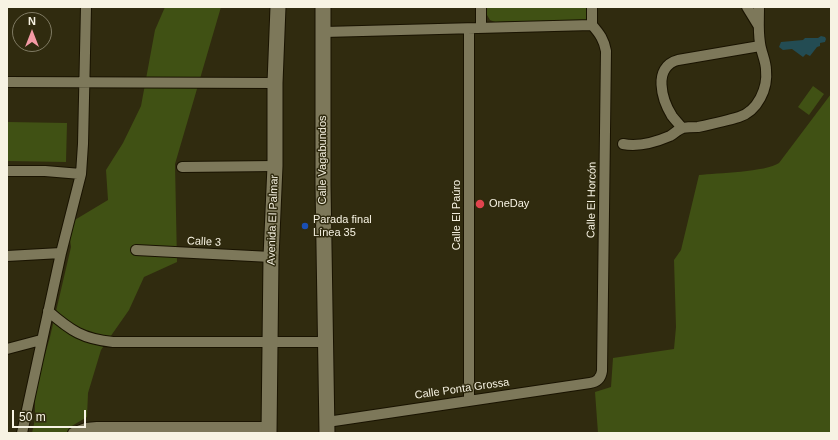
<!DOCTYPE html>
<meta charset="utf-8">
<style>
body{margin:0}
#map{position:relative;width:838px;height:440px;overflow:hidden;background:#302b0f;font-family:Helvetica,sans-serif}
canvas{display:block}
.frame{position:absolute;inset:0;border:8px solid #f7f3e3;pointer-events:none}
.north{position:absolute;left:12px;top:12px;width:40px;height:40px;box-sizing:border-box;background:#302b0f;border:1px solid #807b64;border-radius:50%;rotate:0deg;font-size:11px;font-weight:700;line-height:16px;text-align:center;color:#f7f3e3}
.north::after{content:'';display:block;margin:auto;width:14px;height:18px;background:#f49aa5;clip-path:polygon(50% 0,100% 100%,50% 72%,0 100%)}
.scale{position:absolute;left:12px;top:410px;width:74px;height:18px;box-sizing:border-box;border:2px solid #f7f3e3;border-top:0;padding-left:5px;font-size:12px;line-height:14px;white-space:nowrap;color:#f7f3e3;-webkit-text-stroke:3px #302b0f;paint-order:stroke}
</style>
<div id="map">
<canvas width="838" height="440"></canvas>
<div class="frame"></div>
<div class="north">N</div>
<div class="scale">50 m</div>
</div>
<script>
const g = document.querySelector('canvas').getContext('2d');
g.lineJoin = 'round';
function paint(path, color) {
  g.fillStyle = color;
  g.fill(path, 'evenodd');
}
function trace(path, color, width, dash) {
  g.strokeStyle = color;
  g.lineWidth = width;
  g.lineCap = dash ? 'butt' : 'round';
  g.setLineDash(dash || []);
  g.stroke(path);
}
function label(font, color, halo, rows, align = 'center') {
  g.font = font + ' Helvetica,sans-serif';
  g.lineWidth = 3;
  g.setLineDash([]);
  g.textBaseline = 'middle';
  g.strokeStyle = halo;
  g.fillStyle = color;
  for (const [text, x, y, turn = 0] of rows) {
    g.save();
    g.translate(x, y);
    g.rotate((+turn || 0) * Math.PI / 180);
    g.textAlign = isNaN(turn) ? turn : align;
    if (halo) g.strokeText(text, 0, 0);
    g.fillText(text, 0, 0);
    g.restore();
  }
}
const green = new Path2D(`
 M165,7H221L175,164L177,262L144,277L129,310L101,350L88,393L87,417L70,427L67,433H32L35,419V400L39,375L50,337L71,247L68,224L108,200L106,170L123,143L141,106L155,30Z
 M487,7H592L589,18L586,20L495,22L490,20L487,15Z
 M813,86L824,94L809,115L798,107Z
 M831,94V433H598L595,392L611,387L613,358L674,349L676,327L674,260L681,250L699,175C717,173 766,172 779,163Z
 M8,122L67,123L66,162L8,161Z`);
const water = new Path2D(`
 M821,36L825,37L826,39L825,42L820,43V46L817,47L810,56L806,54L803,57L792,49L783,50L779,47L781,42L803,40L805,38H818Z`);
const street = new Path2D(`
 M481,7V28
 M592,7V25
 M747,7L758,25
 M469,29V400
 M324,32L592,25
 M7,82L275,83
 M682,128C679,124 675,120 672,116C662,100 652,67 678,60L760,46
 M623,144C638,147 656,142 670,136C674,134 678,129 683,128C687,127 693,127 698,127C712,124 726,121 739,117C758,111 768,88 766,70C766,61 761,52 760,43C758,31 759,20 759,7
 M182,167L275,166
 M7,171H45L81,174
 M136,250L271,257
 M7,256L61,253
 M48,311C71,331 83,339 113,342H326
 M7,349L41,340
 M327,422L590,383C597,382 601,378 602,371L606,51C604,40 600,34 592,25
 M22,433L61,253L81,174L83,144L86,7
 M73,433L86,428L97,427H269`);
const secondary = new Path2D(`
 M323,7V185L327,433
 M269,433L271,257L275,166V83L278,7`);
const markers = [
 [480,204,5,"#e0444e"],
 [305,226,4,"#1a4fb4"]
];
const streetNames = [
 ["Calle Vagabundos",323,160,-90],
 ["Calle El Horcón",592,200,-89],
 ["Calle El Paúro",457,215,-90],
 ["Avenida El Palmar",273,220,-88],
 ["Calle 3",204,242,3],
 ["Calle Ponta Grossa",462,389,-8]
];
const poiNames = [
 ["OneDay",489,204],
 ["Parada final",313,220],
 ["Línea 35",313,233]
];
paint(green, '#405114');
paint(water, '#234c53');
trace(street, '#191300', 12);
trace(secondary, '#191300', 17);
trace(street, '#7d785a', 10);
trace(secondary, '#7d785a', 15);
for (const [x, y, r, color] of markers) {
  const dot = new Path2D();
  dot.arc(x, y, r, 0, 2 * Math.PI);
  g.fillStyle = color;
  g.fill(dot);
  trace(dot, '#302b0f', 1.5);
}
label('11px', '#f7f3e3', '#302b0f', streetNames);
label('11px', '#f7f3e3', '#302b0f', poiNames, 'left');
</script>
